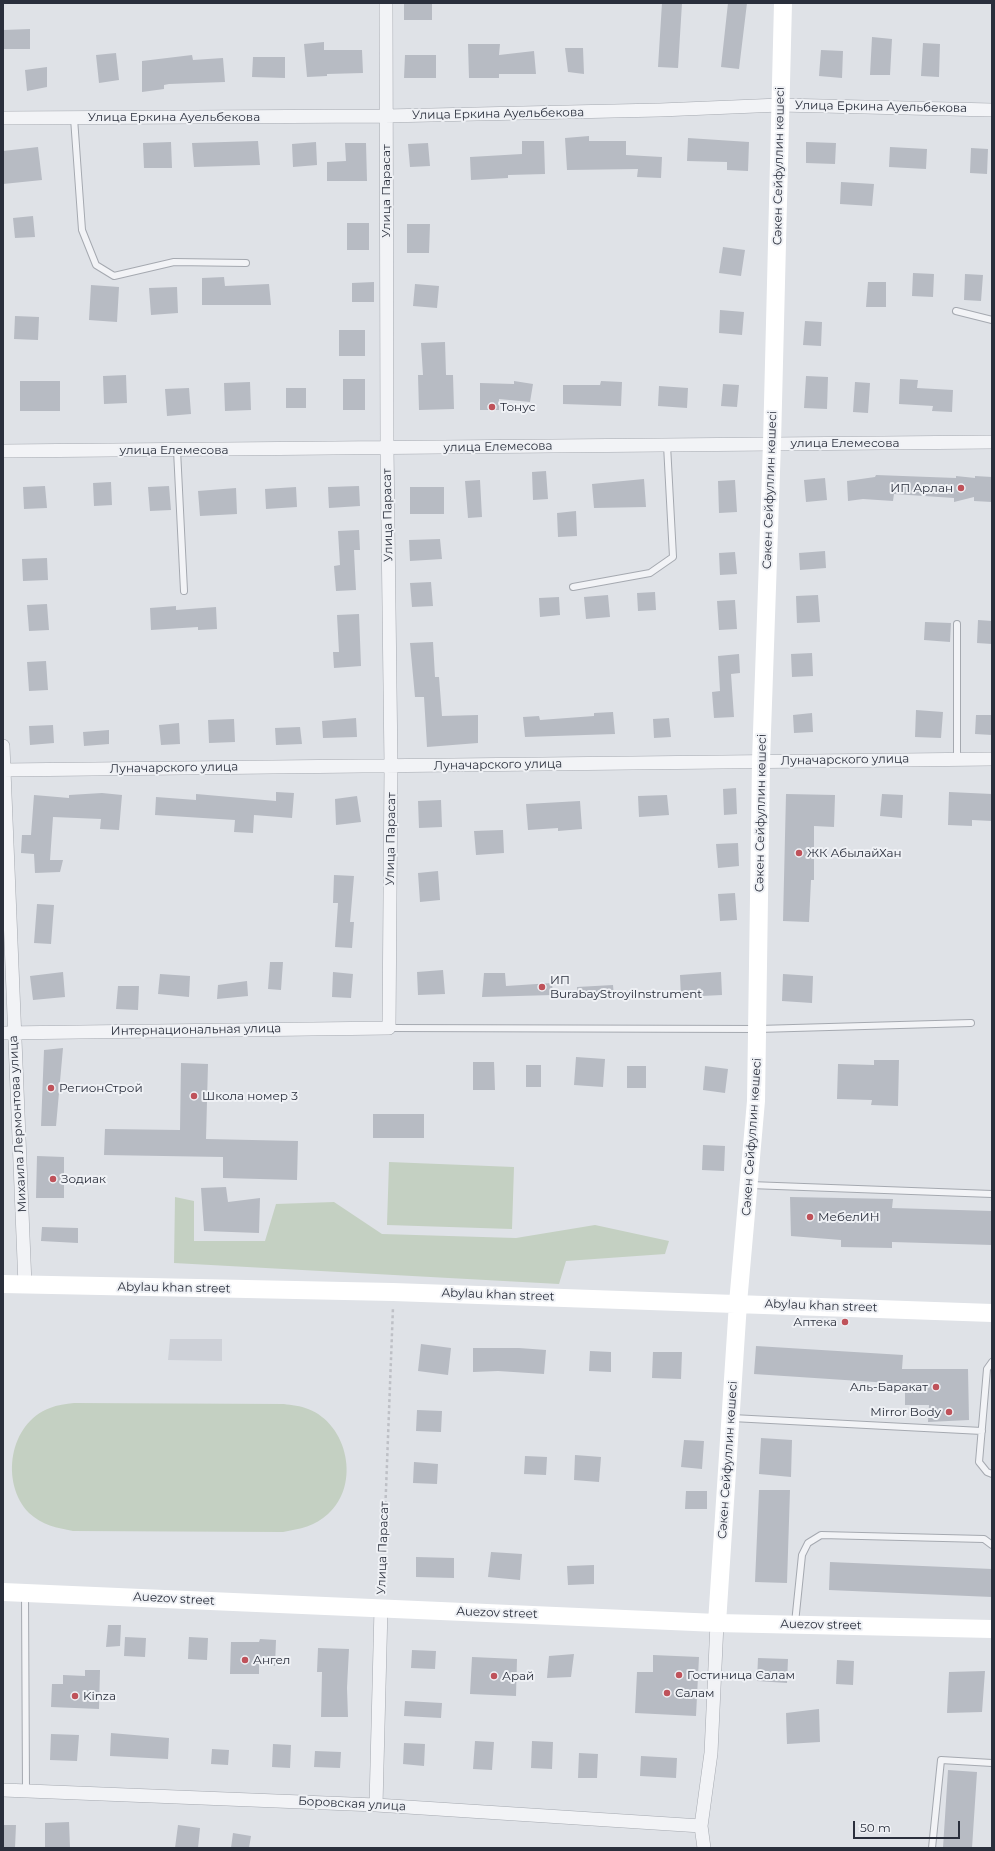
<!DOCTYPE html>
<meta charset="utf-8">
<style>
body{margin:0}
#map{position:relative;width:995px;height:1851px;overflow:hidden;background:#dfe2e7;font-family:Montserrat,sans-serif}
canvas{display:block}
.frame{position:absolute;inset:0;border:4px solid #2a2f3c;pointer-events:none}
.scale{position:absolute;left:853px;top:1821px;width:107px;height:18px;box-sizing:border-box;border:2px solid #2a2f3c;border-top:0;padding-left:5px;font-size:12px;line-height:14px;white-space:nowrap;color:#2a2f3c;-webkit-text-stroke:3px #eff1f5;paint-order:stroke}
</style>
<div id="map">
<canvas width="995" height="1851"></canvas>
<div class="frame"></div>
<div class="scale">50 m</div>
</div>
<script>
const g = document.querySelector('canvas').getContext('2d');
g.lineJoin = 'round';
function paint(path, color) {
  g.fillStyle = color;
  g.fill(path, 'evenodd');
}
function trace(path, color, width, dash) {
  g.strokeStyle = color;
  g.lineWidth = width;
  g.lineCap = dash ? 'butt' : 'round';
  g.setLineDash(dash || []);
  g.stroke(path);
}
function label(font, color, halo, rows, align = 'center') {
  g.font = font + ' Montserrat,sans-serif';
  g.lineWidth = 4;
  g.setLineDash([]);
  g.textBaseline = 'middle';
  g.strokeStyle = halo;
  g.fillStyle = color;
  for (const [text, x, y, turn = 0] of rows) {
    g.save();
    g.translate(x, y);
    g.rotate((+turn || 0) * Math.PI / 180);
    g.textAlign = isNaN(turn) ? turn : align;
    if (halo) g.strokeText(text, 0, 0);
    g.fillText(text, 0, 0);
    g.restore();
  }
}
const built = new Path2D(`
 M170,1339H222V1361L168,1360Z`);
const green = new Path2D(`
 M389,1162L514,1167L512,1229L387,1225Z
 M175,1197L194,1201V1241H265L276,1204L334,1202L382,1234L516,1238L595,1225L669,1241L665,1254L566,1261L559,1284L174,1263Z
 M74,1403L284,1404C291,1405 301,1406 308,1409C348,1424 361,1485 328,1514C315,1526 300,1529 283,1532L73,1531C57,1528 42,1525 29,1513C0,1483 9,1423 50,1408C57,1405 66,1404 74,1403Z`);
const building = new Path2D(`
 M404,3H432V20H404Z
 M662,3H682L678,68L658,67Z
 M728,3H747L739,69L721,67Z
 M30,29V49H3V30Z
 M872,37L892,39L890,75H870Z
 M324,42V50H362L363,73L327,74V76L307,77L304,44Z
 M923,43L940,44L939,77L921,76Z
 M468,44H500L499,55L534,51L536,74H499V78H469Z
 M565,48H583L584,74L568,72Z
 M821,50L843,51L842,78L819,76Z
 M116,53L119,80L99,83L96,55Z
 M192,55L193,60L223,58L225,82L169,84L164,85V89L142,92V61Z
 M405,55H436V78H404Z
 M253,57H285V78L252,77Z
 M47,67V87L27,91L25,70Z
 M589,136V141H626V155L662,157L661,178L637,177L638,169L567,170L565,138Z
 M688,138L749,142L748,171L727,170V162L687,161Z
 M258,141L260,165L194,167L192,143Z
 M522,141H544L545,174L508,175V178L471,180L470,157L522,154Z
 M171,142L172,168H144L143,143Z
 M316,142L317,165L293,167L292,144Z
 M806,142L836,143L835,164L806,163Z
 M345,143H366L367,181H327V162L346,161Z
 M428,143L430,166L410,167L408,144Z
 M38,147L42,180L3,184V151Z
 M890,147L927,149L926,169L889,167Z
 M971,148L988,149L987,174L970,173Z
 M841,182L874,184L872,206L840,204Z
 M33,216L35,237L15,238L13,218Z
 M347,223H369V250H347Z
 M407,224H430L429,253H407Z
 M723,247L745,250L741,276L719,273Z
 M913,273L934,274L933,297L912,296Z
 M965,274L983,275L981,301L964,300Z
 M224,277L225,286L269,284L271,305H202V278Z
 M374,282V302H352V283Z
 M868,282H886V307H866Z
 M415,284L439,286L437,308L413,306Z
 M91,285L119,287L117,322L89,320Z
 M177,287L178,313L151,315L149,288Z
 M720,310L744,312L742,335L719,333Z
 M15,316L39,317L38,340L14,339Z
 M805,321L822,322L821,346L803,345Z
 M339,330H365V356H339Z
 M445,342L446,375H453L454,409L419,410L418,375H423L421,343Z
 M126,375L127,403L104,404L103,376Z
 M806,376L828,377L827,409L804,408Z
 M343,379H365V410H343Z
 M900,379L918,380L917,388L953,390L952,412L932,411L933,406L899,404Z
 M20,381H60V411H20Z
 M514,381L533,384L530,402L499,399V410H480V383L514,384Z
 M601,381L622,382L621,406L563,404V385H600Z
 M250,382L251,410L225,411L224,383Z
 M855,382L870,383L868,413L853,412Z
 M723,384L739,385L737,407L721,406Z
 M659,386L688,388L687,408L658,406Z
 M189,388L191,414L167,416L165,389Z
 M286,388H306V408H286Z
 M546,471L548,499L533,500L532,472Z
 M876,475L956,478V476L975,478V476L992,477V502L974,501V497L954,502V498L894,494L893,501L863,499L848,501L847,481L875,477Z
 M825,478L827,500L806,502L804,480Z
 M644,479L646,507L594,508L592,484Z
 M480,480L482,517L468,518L465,481Z
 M735,480L737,512L719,513L718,481Z
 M111,482L112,505L94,506L93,483Z
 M45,486L47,508L24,509L23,487Z
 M169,486L171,510L150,511L148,487Z
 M359,486L360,506L329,508L328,487Z
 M296,487L297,507L266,509L265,489Z
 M410,487H444V514H410Z
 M236,488L237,514L200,516L198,491Z
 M576,511L577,536L558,537L557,513Z
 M359,530L360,550H354L356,590L336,591L334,566L340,565L338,531Z
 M440,539L442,559L410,561L409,540Z
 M825,551L826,568L800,570L799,553Z
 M735,552L737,574L720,575L719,553Z
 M47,558L48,580L23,581L22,559Z
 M431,582L433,606L412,607L410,583Z
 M655,592L656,610L638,611L637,593Z
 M608,595L610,617L586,619L584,597Z
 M818,595L820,622L797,623L796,596Z
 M559,597L560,615L540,617L539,598Z
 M735,600L737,629L719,630L717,601Z
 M47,604L49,630L29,631L27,605Z
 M176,606V610L216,607L217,629L198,630V627L151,630L150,608Z
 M359,614L361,666L334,668L333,652H339L337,615Z
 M978,620L992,621V644L977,643Z
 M925,622L951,623L950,642L924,640Z
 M433,642L435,677H439L442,716L478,715V743L427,747L424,697H415L410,643Z
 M812,653L813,676L792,677L791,654Z
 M739,654L740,673L731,674L734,717L714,718L712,692L720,691L718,656Z
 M46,661L48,690L29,691L27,662Z
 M916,710L943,712L941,738L915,737Z
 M613,712L615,734L525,737L523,717L539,716L540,720L594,716V713Z
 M812,713L813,732L794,733L793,715Z
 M976,715H992V735L975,734Z
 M356,718L357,737L323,738L322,721Z
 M669,718L671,737L654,738L653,719Z
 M234,719L235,742L209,743L208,720Z
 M179,723L180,744L161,745L159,725Z
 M53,725L54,743L30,745L29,726Z
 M300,727L302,744L276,745L275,728Z
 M109,730V744L84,746L83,732Z
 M736,788L737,814L724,815L723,789Z
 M276,792L294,793L292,818L254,815L253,833L234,832L235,820L155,815L156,797L196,800V794L276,801Z
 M949,792L992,794V821L972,820V826L948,825Z
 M102,793L122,795L119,830L100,829L101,819L53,817L50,860H63L60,872L35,873L34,854L21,853L22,835H31L34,795L69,798V795Z
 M786,794L835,795L834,827L814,826V880H811L809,922L783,921Z
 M882,794L903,795L902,818L880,816Z
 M667,795L669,815L639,817L638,796Z
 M357,796L361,822L336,825L335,799Z
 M441,800L442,827L419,828L418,801Z
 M580,801L582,829L558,831V828L528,830L526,804Z
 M503,830L504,853L476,855L474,831Z
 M738,843L739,866L718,868L716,844Z
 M438,871L440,900L420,902L418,873Z
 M334,875L354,876L350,922H354L352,948L335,947L338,903H333Z
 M735,893L737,920L720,921L718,894Z
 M37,904L54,905L51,944L34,943Z
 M270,962H283L281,990L268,989Z
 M443,970L445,994L418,995L417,972Z
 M63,972L65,997L33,1000L30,976Z
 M333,972L353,974L351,998L332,997Z
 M721,972L722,995L681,997L680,975Z
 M484,973H505L506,986L552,983L553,995L482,997Z
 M160,974L190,976L189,997L158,994Z
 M783,974L813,976L812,1003L782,1001Z
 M247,981L248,996L217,999L218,985Z
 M613,985L614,997L578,999L577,987Z
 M118,986H139L138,1010L116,1009Z
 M63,1048L56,1126H41L44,1050Z
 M576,1057L605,1059L603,1087L574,1085Z
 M874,1060H899L898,1106L871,1105L872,1100L837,1099L838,1064L874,1065Z
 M473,1062H494L495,1090H473Z
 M181,1063L208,1064L206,1139L298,1141L297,1180L223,1178V1157L104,1155L105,1129L180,1130Z
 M526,1065H541V1087H526Z
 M627,1066H646V1088H627Z
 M705,1066L728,1069L725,1093L703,1090Z
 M373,1114H424V1138H373Z
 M703,1145L725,1146L724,1171L702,1170Z
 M37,1156L64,1157V1198H36Z
 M226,1187L228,1202L260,1198L259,1233L204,1231L201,1188Z
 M790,1197L893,1199L892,1208L992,1211V1245L892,1242V1248L841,1247V1240L791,1236Z
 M42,1227L78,1228V1243L41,1241Z
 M421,1344L451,1348L448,1375L418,1371Z
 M756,1346L903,1355L902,1369H968L969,1420L928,1422L929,1405H905V1384L754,1374Z
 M473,1348H519L546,1350L544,1374L498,1371L473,1372Z
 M590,1351L611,1352V1372L589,1371Z
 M653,1352H682L681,1379L652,1378Z
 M417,1410L442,1411L441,1432L416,1431Z
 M761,1438L792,1440L791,1477L759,1474Z
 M684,1440L704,1441L702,1469L681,1467Z
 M575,1455L601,1457L599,1482L574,1480Z
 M525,1456L547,1457L546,1475L524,1474Z
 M414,1462L438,1464L437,1484L413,1483Z
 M759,1490H790L787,1583L755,1582Z
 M686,1491H707V1509H685Z
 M491,1552L522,1554L520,1580L488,1577Z
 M416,1557L454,1558V1578L416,1577Z
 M830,1562L992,1569V1597L829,1590Z
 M594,1565V1584L568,1585L567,1566Z
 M108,1625H121L120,1646L106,1647Z
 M125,1637L146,1638L145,1657L124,1656Z
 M189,1637L208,1638L207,1660L188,1659Z
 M260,1639L276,1640L275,1666L259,1665V1674H230L231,1642H259Z
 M318,1648L349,1649L347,1688L348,1717H321L322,1672H317Z
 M412,1650L436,1651L435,1669L411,1668Z
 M574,1654L571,1677L547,1678L549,1656Z
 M653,1655L699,1657L696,1716L635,1713L637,1672H653Z
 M472,1657L517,1659L516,1696L470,1694Z
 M758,1658L788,1659L787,1683L757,1681Z
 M837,1660L854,1661L853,1685L836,1684Z
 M85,1670H100L99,1709L51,1707L52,1684H63V1675L85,1676Z
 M985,1671L982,1712L947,1713L949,1672Z
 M405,1701L442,1703L441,1718L404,1716Z
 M819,1709L820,1742L787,1744L786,1713Z
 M111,1733L169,1738L168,1759L110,1756Z
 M51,1734L79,1735L77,1761L50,1760Z
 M475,1741L494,1742L492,1770L473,1769Z
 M532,1741L553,1742L552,1769L531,1768Z
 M404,1743L425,1744L424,1766L403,1764Z
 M273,1744L291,1745L290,1768L272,1767Z
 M212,1749L229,1750L228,1765L211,1764Z
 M315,1751L341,1752L340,1768L314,1767Z
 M579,1753L598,1754L597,1778H578Z
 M641,1756L677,1758L676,1778L640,1776Z
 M948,1770L977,1772L972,1848H943Z
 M69,1822L70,1848H45V1823Z
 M3,1825H16L15,1848H3Z
 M178,1825L200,1828L198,1848H175Z
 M233,1833L251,1836L249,1848H231Z`);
const path = new Path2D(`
 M382,1594L393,1307`);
const lane = new Path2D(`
 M74,118L82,230L96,265L114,276L174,262L246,263
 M956,311L992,320
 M177,450L184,591
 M573,587L650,573L673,557L667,445
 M957,759V624
 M389,1028L758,1029L971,1023
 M750,1185L992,1194
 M992,1362L987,1369L979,1462L987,1472L992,1474
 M732,1418L982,1431
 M25,1594L26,1790
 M795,1623L802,1555L808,1543L821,1535L984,1539L992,1545
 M932,1848L941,1760L992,1763`);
const street = new Path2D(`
 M3,118L385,116L660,110L780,105L992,110
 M3,451L992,442
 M3,746L25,1285
 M3,770L992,759
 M3,1033L389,1028L391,766L387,448L386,3
 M3,1790L376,1805L701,1826
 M376,1805L381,1608
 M704,1848L701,1826L711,1753L717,1623`);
const secondary = new Path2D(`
 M3,1284L393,1292L992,1313
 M3,1592L717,1623L992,1629
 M717,1623L738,1303L756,1101L761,761L772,443L783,3`);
const markers = [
 [492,407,4,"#bf525a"],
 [961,488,4,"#bf525a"],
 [799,853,4,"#bf525a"],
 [542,987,4,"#bf525a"],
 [51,1088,4,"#bf525a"],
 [194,1096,4,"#bf525a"],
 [53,1179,4,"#bf525a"],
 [810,1217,4,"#bf525a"],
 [845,1322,4,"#bf525a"],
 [936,1387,4,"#bf525a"],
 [949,1412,4,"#bf525a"],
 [245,1660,4,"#bf525a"],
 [679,1675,4,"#bf525a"],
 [494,1676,4,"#bf525a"],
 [667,1693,4,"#bf525a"],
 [75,1696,4,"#bf525a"]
];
const streetNames = [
 ["Улица Еркина Ауельбекова",881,107,1],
 ["Улица Еркина Ауельбекова",498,114,-1],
 ["Улица Еркина Ауельбекова",174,117],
 ["Сәкен Сейфуллин көшесі",779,166,-89],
 ["Улица Парасат",386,191,-90],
 ["улица Елемесова",845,443],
 ["улица Елемесова",498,447,-1],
 ["улица Елемесова",174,450],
 ["Сәкен Сейфуллин көшесі",770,490,-88],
 ["Улица Парасат",388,515,-91],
 ["Луначарского улица",845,760,-1],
 ["Луначарского улица",498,765,-1],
 ["Луначарского улица",174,768,-1],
 ["Сәкен Сейфуллин көшесі",761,813,-89],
 ["Улица Парасат",391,839,-89],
 ["Интернациональная улица",196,1030,-1],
 ["Михаила Лермонтова улица",18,1124,-93],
 ["Сәкен Сейфуллин көшесі",752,1137,-86],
 ["Abylau khan street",174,1288,1],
 ["Abylau khan street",498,1295,2],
 ["Abylau khan street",821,1306,2],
 ["Сәкен Сейфуллин көшесі",728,1460,-86],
 ["Улица Парасат",383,1548,-88],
 ["Auezov street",174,1599,3],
 ["Auezov street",497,1613,2],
 ["Auezov street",821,1625,1],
 ["Боровская улица",352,1804,3]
];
const poiNames = [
 ["Тонус",500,407],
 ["ИП Арлан",953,488,"right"],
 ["ЖК АбылайХан",807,853],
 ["ИП",550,980],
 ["BurabayStroyiInstrument",550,994],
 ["РегионСтрой",59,1088],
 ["Школа номер 3",202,1096],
 ["Зодиак",61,1179],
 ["МебелИН",818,1217],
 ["Аптека",837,1322,"right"],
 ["Аль-Баракат",928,1387,"right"],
 ["Mirror Body",941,1412,"right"],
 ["Ангел",253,1660],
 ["Гостиница Салам",687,1675],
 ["Арай",502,1676],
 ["Салам",675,1693],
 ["Kinza",83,1696]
];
paint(built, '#ced1d8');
paint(green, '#c4d0c2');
paint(building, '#b7bbc3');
trace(lane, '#a5a9b0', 8);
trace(street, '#a5a9b0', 14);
trace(path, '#bec0c6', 2.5, [3, 3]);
trace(lane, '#f2f3f6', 6);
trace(street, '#f2f3f6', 13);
trace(secondary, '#fff', 18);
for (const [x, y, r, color] of markers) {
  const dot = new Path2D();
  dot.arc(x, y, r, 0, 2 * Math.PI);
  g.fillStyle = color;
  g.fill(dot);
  trace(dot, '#eff1f5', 1.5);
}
label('12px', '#2a2f3c', '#eff1f5', streetNames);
label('12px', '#2a2f3c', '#eff1f5', poiNames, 'left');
</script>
